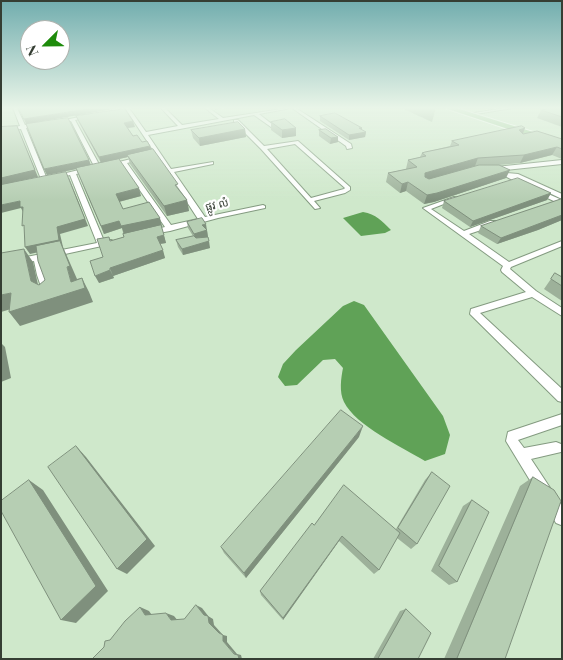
<!DOCTYPE html>
<meta charset="utf-8">
<style>
body{margin:0}
#map{position:relative;width:563px;height:660px;overflow:hidden;background:#cfe8cb;font-family:"Playfair Display",serif}
canvas{display:block}
.frame{position:absolute;inset:0;border:2px solid #353e33;pointer-events:none}
.north{position:absolute;left:20px;top:20px;width:50px;height:50px;box-sizing:border-box;background:#fff;border:1px solid #aeb2ad;border-radius:50%;rotate:247deg;font-size:14px;font-weight:700;line-height:20px;text-align:center;color:#353e33}
.north::after{content:'';display:block;margin:auto;width:18px;height:22px;background:#1e8b0b;clip-path:polygon(50% 0,100% 100%,50% 72%,0 100%)}
</style>
<div id="map">
<canvas width="563" height="660"></canvas>
<div class="frame"></div>
<div class="north">N</div>
</div>
<script>
const g = document.querySelector('canvas').getContext('2d');
g.lineJoin = 'round';
function paint(path, color) {
  g.fillStyle = color;
  g.fill(path, 'evenodd');
}
function trace(path, color, width, dash) {
  g.strokeStyle = color;
  g.lineWidth = width;
  g.lineCap = dash ? 'butt' : 'round';
  g.setLineDash(dash || []);
  g.stroke(path);
}
function label(font, color, halo, rows, align = 'center') {
  g.font = font + ' "Playfair Display","Noto Sans Khmer",serif';
  g.lineWidth = 4.5;
  g.setLineDash([]);
  g.textBaseline = 'middle';
  g.strokeStyle = halo;
  g.fillStyle = color;
  for (const [text, x, y, turn = 0] of rows) {
    g.save();
    g.translate(x, y);
    g.rotate((+turn || 0) * Math.PI / 180);
    g.textAlign = isNaN(turn) ? turn : align;
    if (halo) g.strokeText(text, 0, 0);
    g.fillText(text, 0, 0);
    g.restore();
  }
}
const water = new Path2D(`
 M363,212C376,214 382,221 391,230L385,233L361,236L343,218Z
 M354,301L364,305L443,416L450,435L445,454L425,461C402,447 356,426 344,402C339,392 341,378 343,368L335,359L323,360L297,385L285,386L278,377L283,364L296,350L343,306Z`);
const street = new Path2D(`
 M13,108H17L25,125L40,123L42,124L26,128L47,179L46,180L41,179L21,129L1,132V129L20,126Z
 M125,108H129L146,132L178,126L161,108H165L182,125L219,119L205,108H209L223,118L288,108L286,109L259,114L273,125L271,127L254,115L148,135L171,169L213,162V164L174,172L205,217L263,205L265,206V208L218,218L170,231L147,235V231L165,227L122,164L110,167L107,165L155,153ZM157,156L198,219L171,225L127,163Z
 M292,108H296L351,144L352,148L347,149L346,146Z
 M504,108H513L476,114L474,113Z
 M89,115L91,117L75,120L101,168L98,170L95,168L71,121L57,123L55,122Z
 M234,120H238L264,146L298,141L350,187V190L345,193L314,201L320,208L315,209L261,149L234,122ZM295,144L345,188L344,189L311,198L267,149Z
 M562,160V164L496,171L493,169L496,167Z
 M91,167L94,169L93,170L76,174L104,241L111,240L115,242L111,244L42,259L45,275L52,293L47,296L44,295L37,275L34,261L1,268V262L97,243L70,175L53,179L50,177Z
 M507,173L518,174L562,194V199L518,178L527,184L522,185L505,176L504,175Z
 M535,190H539L562,200V205L535,192Z
 M454,197L459,198L431,209L464,231L490,221H496V225L469,234L509,262L562,241V246L511,267L510,269L536,291L562,308V316L532,297L480,313L562,389V402L558,401L470,314L471,309L526,292L502,272L501,270L503,266L423,208Z
 M562,414V425L518,440L524,448L556,442L561,444V452L531,459L562,506L561,525L556,523L506,441L508,432Z`);
const highway = new Path2D(`
 M445,108H456L562,141V147Z`);
const wall = new Path2D(`
 M401,108H436L432,122Z
 M562,108V127L537,118L541,110Z
 M76,116L135,127L128,128L133,136L151,149L187,200L189,211L167,216L130,164L128,157L105,162L141,196L119,202L123,209L162,226H161L166,243L160,244L165,258L113,276L114,278L99,283L103,257L110,241L124,237L122,228L104,234L76,169L47,175L44,169L89,160L91,165L101,163L78,121Z
 M320,116L361,129L366,132L365,137L349,140L320,121Z
 M271,122L296,128V136L282,138L271,130Z
 M245,129L246,137L200,146L193,138L191,130Z
 M319,130L338,137V142L330,144L319,136Z
 M522,134L562,139V159L552,155L520,163L499,165L506,178L434,202L424,204L406,191L400,193L386,182L388,173L406,169L408,160L420,157L422,153L450,146L452,141Z
 M551,193L547,200L470,227L442,208L444,201Z
 M562,199V220L538,230L497,244L478,233L481,226Z
 M187,222L207,230L208,237H205L210,248L183,255L178,247L176,240L193,236L188,228Z
 M555,273L562,277V301L544,289Z
 M359,437L246,578L224,553L221,547Z
 M432,472L417,544L411,549L397,538L379,570L374,574L339,541L283,620L261,595L260,591L314,525L396,529L425,480Z
 M533,477L505,659H444L520,486Z
 M472,500L457,582L449,585L431,571L463,506Z
 M406,609L418,659H373L400,611Z`);
const shadedWall = new Path2D(`
 M94,108H120L26,124L24,119Z
 M214,108H226L215,110Z
 M133,121L135,127L126,128L124,123Z
 M17,126L38,177L1,185V178Z
 M296,128V136L282,138V130Z
 M359,128H362L361,133L366,132L365,137L349,140V135Z
 M525,128L522,136L519,130Z
 M245,129L246,137L200,146L199,138Z
 M338,137V142L330,144L331,138Z
 M150,146L152,152L127,155L128,157L101,163L99,157Z
 M557,147L552,155L520,163L524,155Z
 M478,158L475,166L422,182L425,173Z
 M89,160L91,166L47,175L44,169Z
 M510,170L506,178L434,202L424,204L427,195Z
 M69,178L88,226L60,234L63,247L77,279L82,278L89,292L93,302L20,326L9,312L71,282L62,247L30,254L25,247Z
 M408,182L406,191L400,193L402,184Z
 M139,188L141,196L118,202L116,194Z
 M551,193L547,200L470,227L473,221Z
 M187,200L189,211L167,216L164,206Z
 M20,201L27,213L24,214L21,208L1,213V205Z
 M562,215V220L538,230L497,244L501,238Z
 M160,218L162,226L124,234L122,228L104,234L101,226L119,221Z
 M206,224L208,237L195,240L194,234L202,225Z
 M164,235L166,243L159,244L157,237Z
 M209,241L210,248L183,255L182,249Z
 M24,249L33,262L40,294L31,281Z
 M163,250L165,258L113,276L110,268Z
 M110,270L114,278L99,283L95,276Z
 M11,293L21,306L1,312V295Z
 M1,343L5,347L11,378L1,382Z
 M363,426L359,437L246,578L244,573Z
 M76,446L86,457L155,546L127,574L117,569Z
 M29,480L43,490L108,591L76,623L61,620Z
 M342,536L339,541L283,620V618Z
 M196,605L202,608L209,617L208,616L213,619L214,625L223,635L219,633L209,623Z
 M140,607L149,611L154,618L145,615Z
 M166,613L174,616L179,622L171,620Z
 M223,635L227,636V642L237,654L241,655L242,659H239L223,641Z`);
const building = new Path2D(`
 M19,108H94L24,119Z
 M551,108H562V117L541,110Z
 M125,109L133,121L124,123L133,136L137,135L142,142L147,141L150,146L99,157L76,116Z
 M335,113L362,128H359L366,132L349,135L320,116Z
 M68,118L89,160L44,169L26,124Z
 M285,119L296,128L282,130L271,122Z
 M238,122L245,129L199,138L191,130Z
 M17,126L35,170L1,178V127Z
 M522,126L525,128L519,130L523,134L537,131L562,139V149L557,147L524,155L478,158L425,173V177L429,179L479,165H499L510,170L437,193L427,195L408,182L402,184L388,173L417,167L408,160L426,156L422,153L425,152L459,145L452,141Z
 M326,129L338,137L331,138L319,130Z
 M153,149L178,184L175,185L187,200L164,206L127,155Z
 M119,159L139,188L116,194L123,209L149,202L160,218L121,226L119,221L101,226L76,168Z
 M66,172L85,219L57,227L59,240L25,247L24,225L22,226L23,207H20V201L1,205V185Z
 M518,178L551,193L473,221L444,201Z
 M561,199H562V215L501,238L481,226Z
 M202,218L206,224L202,225L207,230L194,234L187,222Z
 M161,225L164,235L157,237L163,250L110,268V270L95,276L90,261L103,257L97,239L109,237L110,241L124,237L123,234Z
 M194,236L196,238L208,237L209,241L182,249L176,240Z
 M60,241L70,266L67,267L71,282L82,278L85,288L9,312L11,293L1,295V253L24,249L31,281L39,285L45,280L38,261L36,246Z
 M555,273L562,277V286L551,279Z
 M341,410L363,426L244,573L221,547Z
 M76,446L147,539L117,569L48,467Z
 M432,472L450,486L417,544L398,528Z
 M533,477L554,490L561,501L505,659H457Z
 M29,480L96,586L61,620L1,511V501Z
 M344,485L400,533L379,570L342,536L283,618L260,591L312,523L314,525Z
 M472,500L489,512L457,582L439,566Z
 M196,605L204,615L208,616L209,623L219,633L223,635V641L234,654L238,655L239,659H92L104,647L105,641L110,640L125,621L140,607L145,615L166,613L171,620L184,619Z
 M406,609L431,633L418,659H378Z`);
const farStreetnames = [
 ["ផ្លូវ លំ",217,205,-13]
];
paint(water, '#60a257');
trace(street, '#849b81', 2);
trace(highway, '#fff', 2);
paint(street, '#fff');
paint(highway, '#9ccd95');
paint(wall, '#9db19a');
paint(shadedWall, '#7f907d');
paint(building, '#b6ceb3');
trace(building, '#7f907d', 1);
const sky = g.createLinearGradient(0, 0, 0, 200);
sky.addColorStop(0, '#71adae');
sky.addColorStop(0.54, '#e9f5e8');
sky.addColorStop(1, '#e9f5e800');
g.fillStyle = sky;
g.fillRect(0, 0, 563, 200);
label('11px', '#353e33', '#fff', farStreetnames);
</script>
